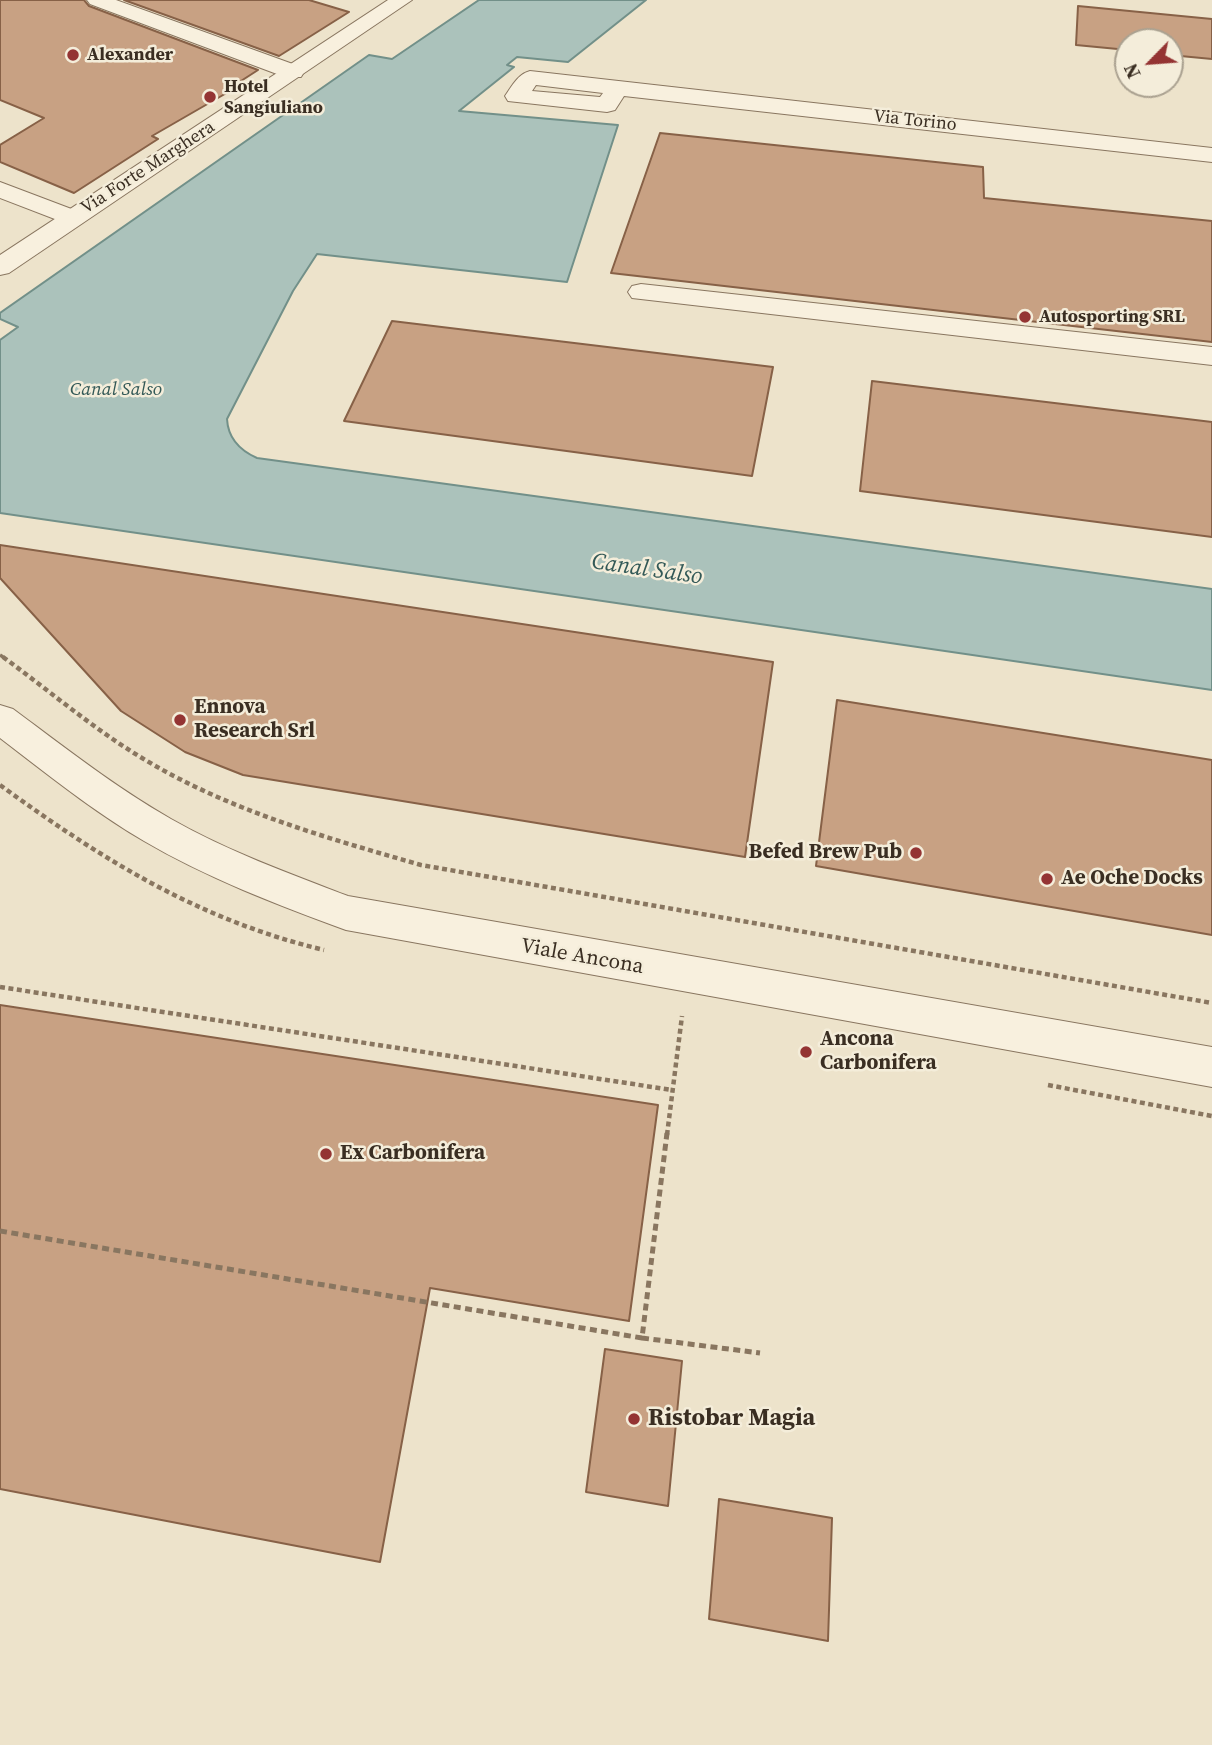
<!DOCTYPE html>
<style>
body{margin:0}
#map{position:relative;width:1212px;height:1745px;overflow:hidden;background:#ede3cb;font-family:"Source Serif 4",serif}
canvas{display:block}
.north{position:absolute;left:1114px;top:28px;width:70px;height:70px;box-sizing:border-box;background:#f4edda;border:2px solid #aaa190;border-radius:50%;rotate:245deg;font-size:19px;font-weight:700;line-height:28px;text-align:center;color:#3a2e22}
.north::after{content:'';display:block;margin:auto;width:24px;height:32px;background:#943433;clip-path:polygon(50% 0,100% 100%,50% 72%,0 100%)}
</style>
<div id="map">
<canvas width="1212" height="1745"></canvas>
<div class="north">N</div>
</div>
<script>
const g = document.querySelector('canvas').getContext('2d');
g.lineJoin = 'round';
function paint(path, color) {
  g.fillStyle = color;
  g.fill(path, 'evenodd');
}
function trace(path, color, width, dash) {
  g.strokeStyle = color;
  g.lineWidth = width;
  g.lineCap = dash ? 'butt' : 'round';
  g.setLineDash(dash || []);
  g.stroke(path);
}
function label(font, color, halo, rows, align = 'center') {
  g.font = font + ' "Source Serif 4",serif';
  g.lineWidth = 5;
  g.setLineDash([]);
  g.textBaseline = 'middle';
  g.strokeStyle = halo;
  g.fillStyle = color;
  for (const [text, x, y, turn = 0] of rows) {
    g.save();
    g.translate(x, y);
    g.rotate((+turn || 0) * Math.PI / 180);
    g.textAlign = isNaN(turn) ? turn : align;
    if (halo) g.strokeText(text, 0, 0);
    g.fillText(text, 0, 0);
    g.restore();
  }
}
const water = new Path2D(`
 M479,0H646L568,62L517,57L507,65L514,67L459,111L618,125L567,282L317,254L293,291L227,419C228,438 239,450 257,458L1212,589V690L0,513V340L18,327L0,319V313L369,55L392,59Z`);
const building = new Path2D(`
 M0,0H84L89,6L258,70L227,90L230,91L152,136L158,139L74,193L0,162V145L44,118L0,100Z
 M124,0H309L349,12L279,56Z
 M1078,6L1212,19V59L1170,55V42H1128V50L1076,45Z
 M660,133L983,167L984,198L1212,221V342L611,273Z
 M392,321L773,367L752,476L344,421Z
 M872,381L1212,422V537L860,491Z
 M0,545L773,662L745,857L243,775L185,752L121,711L0,578Z
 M837,700L1212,760V935L816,866Z
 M0,1005L658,1105L629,1321L430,1288L380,1562L0,1489Z
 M605,1349L682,1361L668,1506L586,1492Z
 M719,1499L832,1518L828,1641L709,1619Z`);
const pathFar2 = new Path2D(`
 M0,655L6,659`);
const pathFar1 = new Path2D(`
 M3,657C51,692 96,731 147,761C231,811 327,838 421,865L1212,1003
 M0,785C103,860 199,920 324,950
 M0,987L672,1090
 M1048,1085L1212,1116
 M667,1135L682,1016`);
const path = new Path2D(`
 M0,1231L642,1338L667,1133
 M642,1338L760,1353`);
const minor = new Path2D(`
 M87,0H116L301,67L304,72L301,77H285L90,4Z
 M530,71L1212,148V162L624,96L615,110L607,112L508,101L505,96C512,86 518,74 530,71ZM536,85L603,93L600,97L532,91Z
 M0,182L82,213L86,218L82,223L73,226L0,198Z
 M641,284L1212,347V365L632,298L628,292L632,286Z`);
const tertiary = new Path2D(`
 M388,0H412L9,273L0,275V255Z
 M0,705L13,709C64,747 115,787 171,819C227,851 288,873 348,896L1212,1047V1087L346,930C278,905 207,878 144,841C93,811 47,774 0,738Z`);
const markers = [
 [73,55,7,"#943433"],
 [210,97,7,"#943433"],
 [1025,317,7,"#943433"],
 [180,720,7,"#943433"],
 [916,853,7,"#943433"],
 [1047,879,7,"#943433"],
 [806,1052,7,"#943433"],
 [326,1154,7,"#943433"],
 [634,1419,7,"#943433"]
];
const farPoinames = [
 ["Alexander",87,55],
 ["Hotel",224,87],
 ["Sangiuliano",224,108],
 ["Autosporting SRL",1039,317]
];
const farStreetnames = [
 ["Via Torino",915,121,6],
 ["Via Forte Marghera",148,168,-33]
];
const farWaternames = [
 ["Canal Salso",116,390]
];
const poiNames = [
 ["Ennova",194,708],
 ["Research Srl",194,732],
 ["Befed Brew Pub",902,853,"right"],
 ["Ae Oche Docks",1061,879],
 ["Ancona",820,1040],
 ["Carbonifera",820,1064],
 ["Ex Carbonifera",340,1154]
];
const streetNames = [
 ["Viale Ancona",582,957,10]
];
const waterNames = [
 ["Canal Salso",647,570,8]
];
const nearPoinames = [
 ["Ristobar Magia",648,1419]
];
paint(water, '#abc2bb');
trace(water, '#729089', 2);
paint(building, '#c8a183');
trace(building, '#876147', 2);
trace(minor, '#897660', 2);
trace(tertiary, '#897660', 2);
trace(pathFar2, '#897660', 3.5, [4.5, 2.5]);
trace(pathFar1, '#897660', 4.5, [5, 3.5]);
trace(path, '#897660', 5, [7, 4.5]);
paint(minor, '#f8f0de');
paint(tertiary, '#f8f0de');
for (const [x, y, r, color] of markers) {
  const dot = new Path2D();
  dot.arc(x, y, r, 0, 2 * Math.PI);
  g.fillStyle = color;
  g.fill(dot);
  trace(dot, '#f4edda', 2.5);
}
label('bold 18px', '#3a2e22', '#f4edda', farPoinames, 'left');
label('18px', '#3a2e22', '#f4edda', farStreetnames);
label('italic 19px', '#335957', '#f4edda', farWaternames);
label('bold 21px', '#3a2e22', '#f4edda', poiNames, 'left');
label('21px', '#3a2e22', '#f4edda', streetNames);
label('italic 23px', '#335957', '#f4edda', waterNames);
label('bold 24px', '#3a2e22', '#f4edda', nearPoinames, 'left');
</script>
